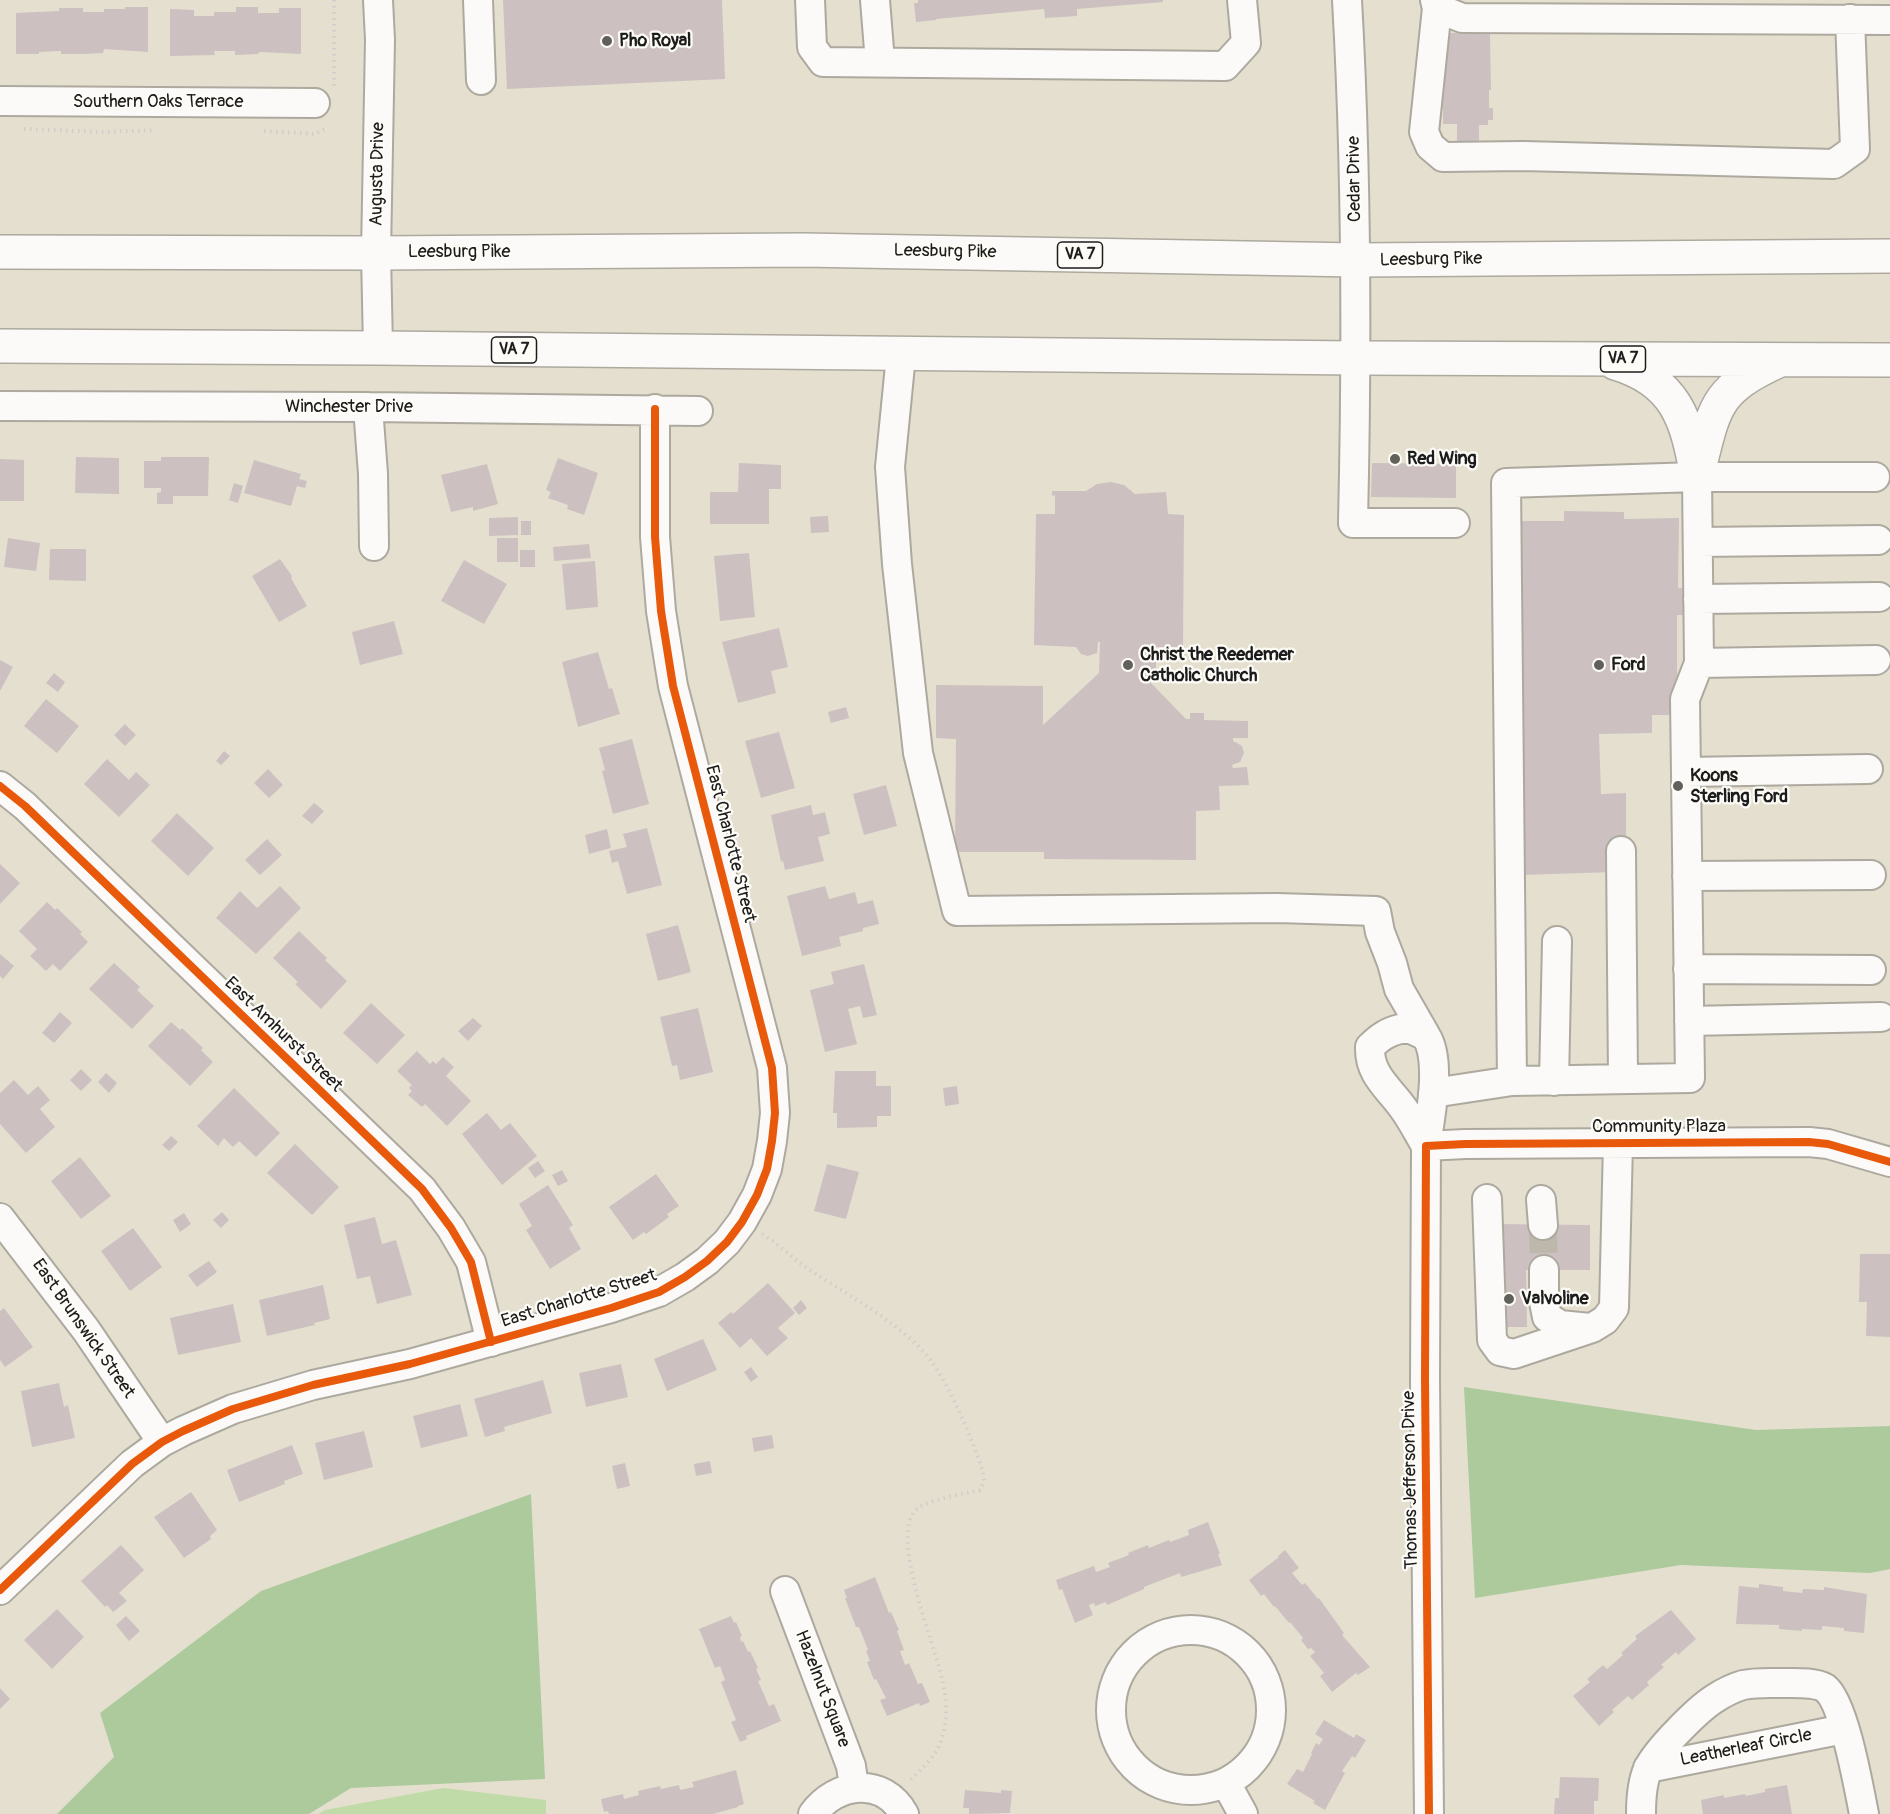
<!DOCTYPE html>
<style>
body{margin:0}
canvas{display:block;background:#e5dfcf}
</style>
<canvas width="1890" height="1814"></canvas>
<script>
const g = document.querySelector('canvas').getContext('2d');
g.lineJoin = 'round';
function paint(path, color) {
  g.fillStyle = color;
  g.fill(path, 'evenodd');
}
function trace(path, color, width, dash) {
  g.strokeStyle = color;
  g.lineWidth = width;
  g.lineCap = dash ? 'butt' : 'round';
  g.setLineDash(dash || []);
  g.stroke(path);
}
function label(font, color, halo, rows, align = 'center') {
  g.font = font + ' Pangolin,sans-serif';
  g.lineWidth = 4.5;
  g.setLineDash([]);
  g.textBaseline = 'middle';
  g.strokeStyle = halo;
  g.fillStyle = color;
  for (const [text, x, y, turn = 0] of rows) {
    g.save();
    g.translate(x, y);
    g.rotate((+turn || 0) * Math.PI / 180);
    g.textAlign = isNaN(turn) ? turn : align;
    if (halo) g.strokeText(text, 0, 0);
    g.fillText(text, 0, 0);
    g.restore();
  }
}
const green = new Path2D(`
 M443,1788L546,1800V1814H318L325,1810Z`);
const forest = new Path2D(`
 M1464,1387L1756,1430L1890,1426V1569L1870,1573L1681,1565L1475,1598Z
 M531,1494L545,1779L351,1788L309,1814H57L114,1757L100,1713L261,1591Z`);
const building = new Path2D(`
 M503,0H722L725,79L507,89Z
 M918,0H1163V2L1077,9V16L1045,18L1044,9L936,19V20L916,22L914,3H918Z
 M125,7H148V52L104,49L103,53L84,54H61V51L39,52V54H16V13L59,11V8H83V12H104V9H125Z
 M236,7H258V13H279V8H301V54L259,52L258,54L235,55V51H214L215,55L170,56V9L194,10V16H214V12H236Z
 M1444,33H1490L1491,90H1489V108H1493V120H1488V125H1479V148H1457V124H1443V109H1438L1439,95H1444Z
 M76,457L119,458V494L75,493Z
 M161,457H209L208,496H173V504H157V493L161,492V488H144V461H161Z
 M558,458L598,473L584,515L567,509L568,505L548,498L551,492L546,490Z
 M0,459L24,460V501H0Z
 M254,460L301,474L299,479L307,481L305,488L297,486L291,506L244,493Z
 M739,463L781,465V489H769V524H710V492H738Z
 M1372,463L1456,464V498L1371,497Z
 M487,464L498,504L473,511V507L451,512L441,475Z
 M1111,482L1124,485L1135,494L1166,492L1168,514L1184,515L1183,647H1148V649H1156V679H1151V683L1186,719H1190V713H1204V720L1248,721V738H1233V741L1242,746L1244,753L1240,762L1232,765L1233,768L1247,767L1249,785L1219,786L1220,810L1196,811V860L1044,859V852H955L956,739L936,738V685L1043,686V725L1099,673L1100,642H1098L1097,653L1088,656L1081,654L1076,647L1034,645L1036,514H1055V495L1052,496V491H1086L1097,484Z
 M234,483L243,486L238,503L229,500Z
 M1564,511L1624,512V519L1679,518L1678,588H1690V615H1677V715H1652V733L1599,734L1601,794L1626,793V837H1614V872L1522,875L1519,521H1564Z
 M828,516L829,532L811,533L810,517Z
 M518,517V535L489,536V518Z
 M521,521H531V535H521Z
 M8,538L40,543L36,571L4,567Z
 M497,538H518V562H497Z
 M589,544L591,558L554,561L553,547Z
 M50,549H86V581L49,580Z
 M520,550H535V567H520Z
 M749,553L755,617L720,621L714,556Z
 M280,559L292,576L291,578L307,606L279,622L252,576Z
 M464,560L507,584L484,624L441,601Z
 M595,561L598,607L566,610L562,564Z
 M394,621L403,654L360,665L352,632Z
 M779,628L788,667L771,671L776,693L738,703L722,642Z
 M598,652L609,689L612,688L620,714L578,727L562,662Z
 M0,660L13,667L0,691Z
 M54,673L65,682L58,692L46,683Z
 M46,699L79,726L57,753L24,726Z
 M846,707L849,718L831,723L828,712Z
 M125,724L136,735L125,746L114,735Z
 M779,732L795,788L761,798L745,741Z
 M632,739L649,804L613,814L602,771L605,770L599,748Z
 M224,751L230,756L221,765L216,761Z
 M107,759L129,780L136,772L150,785L119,817L84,784Z
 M268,769L283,785L269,798L254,783Z
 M886,785L897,826L864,835L853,794Z
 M314,803L324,811L312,824L302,816Z
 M811,805L813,815L825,812L830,834L818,837L824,861L785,870L783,861L781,862L771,815Z
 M177,813L214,848L188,876L151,841Z
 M647,828L662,885L627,894L618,861L612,863L609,851L627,847L623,834Z
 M607,829L611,848L589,854L585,835Z
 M267,839L282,855L260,875L245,860Z
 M0,864L20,883L0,904Z
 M280,886L301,908L256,954L216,918L240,891L257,908Z
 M825,886L829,899L855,892L858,904L873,900L879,924L863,928V931L839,937L841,946L802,956L787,896Z
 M47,902L55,910L57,908L82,932L80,934L88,942L60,971L53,964L46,971L30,956L37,949L19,931Z
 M678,925L691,972L658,981L646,934Z
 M299,931L327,958L325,960L347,981L321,1009L295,984L298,982L273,958Z
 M0,954L14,966L3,979L0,976Z
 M114,963L140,987L137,990L154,1006L132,1029L89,989Z
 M864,964L877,1015L863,1018L860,1006L848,1009L857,1044L825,1052L810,990L834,984L831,972Z
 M371,1003L405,1035L377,1064L343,1033Z
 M698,1008L713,1072L680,1080L677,1065L672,1066L660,1017Z
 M60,1012L72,1023L54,1043L42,1033Z
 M473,1018L482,1026L468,1041L458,1031Z
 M171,1022L180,1030L182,1028L203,1048L201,1050L213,1062L190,1086L148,1046Z
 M417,1051L430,1064L433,1061L436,1064L443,1057L454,1067L446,1076L471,1101L447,1126L425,1104L422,1107L408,1095L412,1091L409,1088L412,1085L397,1071Z
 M81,1069L92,1080L81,1091L70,1080Z
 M835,1071H876V1086H891V1116H877V1127L837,1128V1113H833Z
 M106,1073L117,1083L109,1093L98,1082Z
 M14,1080L28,1095L38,1086L50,1100L40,1109L55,1127L26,1153L0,1124V1093Z
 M957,1086L959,1104L945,1106L943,1088Z
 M234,1088L280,1133L256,1157L239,1141L233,1147L224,1138L218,1146L197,1126Z
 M487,1113L501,1130L510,1123L537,1156L502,1185L462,1134Z
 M171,1136L178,1142L169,1151L162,1145Z
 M295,1144L339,1187L312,1215L267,1173Z
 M80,1157L111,1196L81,1219L51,1181Z
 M538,1161L545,1171L535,1178L528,1168Z
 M827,1164L859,1172L846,1219L814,1211Z
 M562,1170L568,1181L558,1186L552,1175Z
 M656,1174L679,1206L667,1214L669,1217L646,1234L644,1232L633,1240L609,1207Z
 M548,1185L573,1225L569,1228L581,1249L550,1269L526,1230L532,1226L519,1204Z
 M222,1212L229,1220L221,1228L213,1220Z
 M184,1213L191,1224L180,1232L173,1220Z
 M375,1217L382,1244L396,1240L412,1295L377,1304L370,1276L357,1279L344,1225Z
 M1492,1224L1590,1225V1270H1526L1527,1327H1493Z
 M133,1228L162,1267L130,1291L101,1251Z
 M1860,1254H1890V1337L1866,1336L1867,1302H1859Z
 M209,1261L217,1272L197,1287L188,1275Z
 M768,1283L795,1313L778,1328L788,1338L767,1356L751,1338L740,1348L718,1323L731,1312L733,1314Z
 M323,1285L330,1319L314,1323L315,1325L267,1336L259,1300Z
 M801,1300L807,1308L799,1315L793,1308Z
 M233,1304L241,1342L178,1355L170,1318Z
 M4,1308L33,1347L5,1367L0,1360V1311Z
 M703,1339L717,1370L667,1391L654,1359Z
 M621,1364L628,1397L586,1407L579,1373Z
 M751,1367L758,1377L751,1382L744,1372Z
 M543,1380L552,1413L504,1427L505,1431L485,1437L474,1399Z
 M59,1383L64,1407L68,1405L75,1438L32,1447L21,1391Z
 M460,1404L468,1436L421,1448L413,1416Z
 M364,1431L373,1467L324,1480L315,1443Z
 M772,1435L774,1448L754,1452L752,1438Z
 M292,1445L303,1474L284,1481L285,1484L239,1502L227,1470Z
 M710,1461L712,1473L696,1476L694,1464Z
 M625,1463L630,1486L617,1489L612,1466Z
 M191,1492L217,1530L210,1536L211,1539L184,1558L154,1517Z
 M1208,1522L1220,1554H1218L1222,1565L1181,1577L1180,1573L1144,1587V1589L1107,1605L1106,1602L1095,1606L1094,1603L1089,1605L1093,1615L1075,1623L1062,1589L1059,1590L1056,1580L1094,1566L1096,1572L1110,1567L1108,1563L1129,1555L1128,1553L1148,1545L1149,1548L1169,1540L1170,1542L1189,1535L1188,1530Z
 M121,1545L144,1570L119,1593L127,1601L113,1612L107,1605L105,1607L81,1581Z
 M1285,1550L1299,1568L1292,1573L1302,1585L1305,1583L1318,1599L1319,1598L1344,1633L1342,1635L1370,1667L1358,1675L1356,1673L1332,1692L1320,1676L1324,1673L1310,1656L1315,1652L1311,1648L1308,1649L1301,1640L1303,1638L1290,1622L1289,1623L1275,1606L1274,1607L1264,1594L1261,1596L1249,1580L1279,1557L1278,1556Z
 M875,1577L889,1613L891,1612L899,1630L897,1631L904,1650L900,1651L905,1665L909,1663L918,1684L922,1683L930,1702L920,1706L919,1703L887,1716L880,1700L886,1698L876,1679L874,1680L867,1662L870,1661L866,1651L868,1650L859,1627H856L845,1598H847L844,1590Z
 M1759,1584L1783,1587V1591L1802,1593L1803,1589L1824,1590V1587L1867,1594L1864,1633L1844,1631V1628L1822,1626V1630L1802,1629V1631L1779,1629V1625L1736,1624L1739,1586L1759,1588Z
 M57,1609L84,1637L52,1669L24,1640Z
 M1671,1610L1696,1639L1678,1655L1676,1652L1661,1665L1664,1667L1647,1682L1649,1685L1632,1700L1628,1696L1612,1710L1614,1712L1599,1726L1573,1696L1590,1682L1587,1679L1603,1665L1607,1669L1623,1655L1621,1653L1637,1639L1635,1636Z
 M126,1616L140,1631L129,1641L116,1625Z
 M731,1616L734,1623L736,1622L742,1636L740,1637L741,1642L743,1641L748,1652L750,1651L758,1668L756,1669L761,1680L758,1681L769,1706L774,1704L781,1721L746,1736L747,1739L740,1742L731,1722L736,1720L721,1682L725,1680L720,1666L715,1668L699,1629Z
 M0,1688L10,1699L0,1709Z
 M1324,1720L1354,1738L1356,1734L1366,1740L1355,1758L1352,1756L1342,1771L1345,1773L1325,1810L1313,1803L1315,1801L1287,1784L1297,1769L1303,1772L1312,1754L1311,1753L1316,1743L1319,1745L1323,1739L1315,1734Z
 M736,1770L744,1804L738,1806V1807L713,1814H609L608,1811L604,1812L601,1799L623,1794L624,1799L639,1795L638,1791L660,1786L661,1789L679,1785L680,1790L694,1787L692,1782Z
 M1560,1777L1599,1778L1598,1801H1594V1814H1554L1555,1798H1559Z
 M1787,1785L1792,1814H1703L1701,1800L1724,1795V1798L1745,1794L1746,1796L1765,1792V1789Z
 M965,1790L1001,1793V1790L1012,1791L1010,1813L969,1814V1808H963Z`);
const minorTunnel = new Path2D(`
 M1543,1225L1544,1270`);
const path = new Path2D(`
 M334,0V86
 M24,129L103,132L155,130
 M264,131L315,134L327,128
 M762,1234C779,1244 793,1259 810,1270C847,1295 890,1317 922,1350C946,1375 972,1438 983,1472L984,1481L980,1490C966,1493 929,1500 918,1508C887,1532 935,1644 942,1679C946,1698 949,1719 942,1738C937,1756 922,1768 909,1781`);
const minor = new Path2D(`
 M478,0L481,80
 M810,0L812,47L823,62L1225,66L1246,43L1242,0
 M875,0L880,62
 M1347,0C1357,175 1357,348 1353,523H1455
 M1435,0L1437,8L1462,18L1890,20
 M1437,8L1424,132L1430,146L1443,157L1523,156L1834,164L1855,149L1850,19
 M0,101L315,103
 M378,348L376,253L380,40L378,0
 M901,355L890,467L897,564L918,753L957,911L1277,908L1376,911L1380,932L1392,963L1399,989L1426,1036
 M0,406L368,407L698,411
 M368,407L373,474L374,546
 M1698,542L1878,540
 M1698,599L1879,597
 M1699,663L1876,660
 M1686,772L1868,769
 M0,786L25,806L422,1189L451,1228L471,1262L491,1342
 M1621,851L1623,1079
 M1687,876L1871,875
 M1688,969L1871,970
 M1689,1021L1881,1017
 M1400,1029H1411L1426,1036C1442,1061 1430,1117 1426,1146C1418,1133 1412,1120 1403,1108C1389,1088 1369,1075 1370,1047C1379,1038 1387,1032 1400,1029Z
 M1512,1081L1506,483L1697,477H1875
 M1554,1081L1557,941
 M1433,1093L1512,1081L1690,1078L1685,699L1699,663L1697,477
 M1487,1199L1492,1340L1500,1351L1514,1354L1592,1328L1605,1320L1614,1308L1618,1143
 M1541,1200L1543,1225
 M0,1218L86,1330L162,1442
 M1544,1270V1302L1547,1317L1560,1325L1590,1328
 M0,1590L132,1464L162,1442L183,1431L233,1409L313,1385L410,1364L611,1308L659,1292L685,1277L707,1261L727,1242L742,1222L757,1195L767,1169L772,1141L775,1113L772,1068L673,686L661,611L655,537V409
 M785,1591L851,1766L854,1787
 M1111 1710a80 80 0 1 1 160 0a80 80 0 1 1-160 0Z
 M1648,1768L1844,1729
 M1226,1783L1243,1814
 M813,1814C836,1782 883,1776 904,1814
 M1429,1814L1425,1379L1426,1146L1465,1144L1809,1142L1828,1144L1890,1162
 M1641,1814C1641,1799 1642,1782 1648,1769C1656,1751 1697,1710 1714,1699C1723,1693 1733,1688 1743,1685C1756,1682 1771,1683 1784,1683C1796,1683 1815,1682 1825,1688C1844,1702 1859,1789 1864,1814`);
const highway = new Path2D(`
 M0,252L376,253L803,250L1357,260L1890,256
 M0,346L378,348L1357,358L1890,360
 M1615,363C1676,381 1687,419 1697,477
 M1699,469C1715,406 1715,390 1778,361`);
const cycleway = new Path2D(`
 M0,786L25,806L422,1189L451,1228L471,1262L491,1342
 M0,1590L132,1464L162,1442L183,1431L233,1409L313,1385L410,1364L611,1308L659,1292L685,1277L707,1261L727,1242L742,1222L757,1195L767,1169L772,1141L775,1113L772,1068L673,686L661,611L655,537V409
 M1429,1814L1425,1379L1426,1146L1465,1144L1809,1142L1828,1144L1890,1162`);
const markers = [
 [607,41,6,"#62605b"],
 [1395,459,6,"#62605b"],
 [1128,665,6,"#62605b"],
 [1599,665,6,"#62605b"],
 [1678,786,6,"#62605b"],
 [1509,1299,6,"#62605b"]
];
const shields = [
 [1080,255,45],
 [514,350,45],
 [1623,359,45]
];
const shieldNames = [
 ["VA 7",1080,255],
 ["VA 7",514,350],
 ["VA 7",1623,359]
];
const poiNames = [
 ["Pho Royal",619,41],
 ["Red Wing",1407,459],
 ["Christ the Reedemer",1140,655],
 ["Catholic Church",1140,676],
 ["Ford",1611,665],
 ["Koons",1690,776],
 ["Sterling Ford",1690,797],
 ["Valvoline",1521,1299]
];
const streetNames = [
 ["Southern Oaks Terrace",158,102],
 ["Augusta Drive",378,174,-89],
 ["Cedar Drive",1355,179,-91],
 ["Leesburg Pike",459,252],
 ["Leesburg Pike",945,252,1],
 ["Leesburg Pike",1431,260,-1],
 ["Winchester Drive",349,407],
 ["East Charlotte Street",730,844,76],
 ["East Amhurst Street",283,1035,44],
 ["Community Plaza",1659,1127],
 ["East Charlotte Street",579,1299,-17],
 ["East Brunswick Street",83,1329,55],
 ["Thomas Jefferson Drive",1411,1480,-91],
 ["Hazelnut Square",822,1689,69],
 ["Leatherleaf Circle",1746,1748,-11]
];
paint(green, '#c0dba8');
paint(forest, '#adca9d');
paint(building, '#ccc1c0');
trace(minorTunnel, '#bdb8ab', 28, [28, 14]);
trace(minor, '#ada99f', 32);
trace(highway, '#ada99f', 36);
trace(path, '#d0ceca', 4, [1.5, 4.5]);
trace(minor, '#fbfaf8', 28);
trace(highway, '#fbfaf8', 33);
trace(cycleway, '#e8590c', 8);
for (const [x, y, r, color] of markers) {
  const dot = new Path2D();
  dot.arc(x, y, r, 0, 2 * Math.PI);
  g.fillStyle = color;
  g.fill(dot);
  trace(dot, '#fdfcf7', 2);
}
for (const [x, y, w] of shields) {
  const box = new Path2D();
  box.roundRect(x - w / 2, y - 13, w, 26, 4.5);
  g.fillStyle = '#fdfcf7';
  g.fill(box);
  trace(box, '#1c1c1c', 1.5);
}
label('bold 16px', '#1c1c1c', null, shieldNames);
label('bold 18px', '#1c1c1c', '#fdfcf7', poiNames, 'left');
label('18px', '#1c1c1c', '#fdfcf7', streetNames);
</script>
